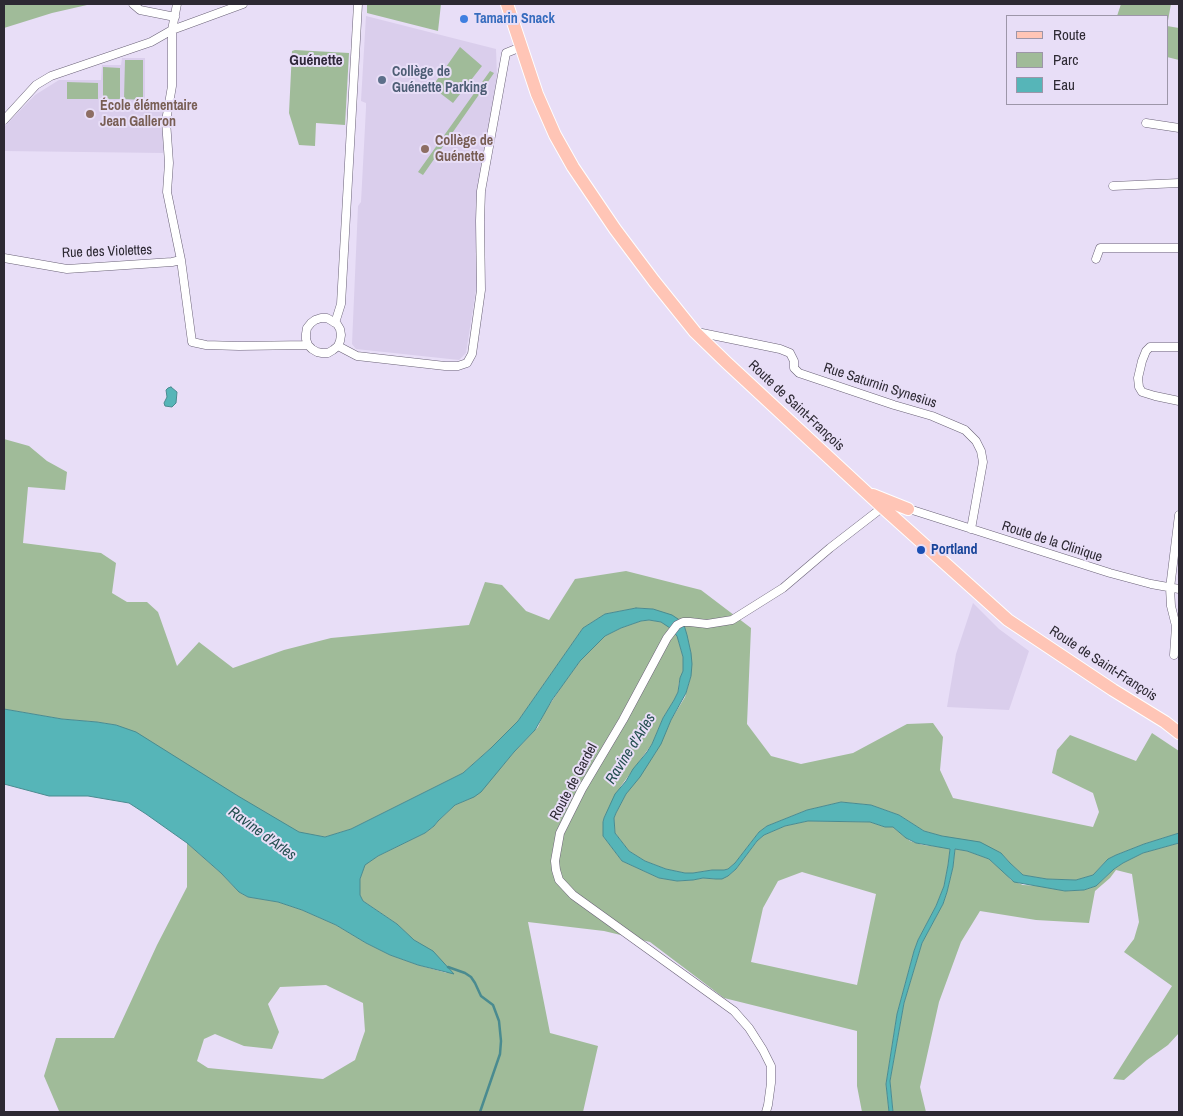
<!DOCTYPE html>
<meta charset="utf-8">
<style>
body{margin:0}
#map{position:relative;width:1183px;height:1116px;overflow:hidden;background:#e8def7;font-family:"Archivo Narrow",sans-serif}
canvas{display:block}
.frame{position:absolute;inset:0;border:5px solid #2d2933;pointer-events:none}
.legend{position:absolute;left:1006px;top:15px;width:162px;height:90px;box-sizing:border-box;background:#e8def7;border:1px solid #9d96a9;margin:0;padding:6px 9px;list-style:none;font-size:15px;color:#2d2933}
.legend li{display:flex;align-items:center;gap:10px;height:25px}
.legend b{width:25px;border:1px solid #9d96a9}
</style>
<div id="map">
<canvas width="1183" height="1116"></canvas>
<div class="frame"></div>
<ul class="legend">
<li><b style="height:6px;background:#ffc5b6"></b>Route</li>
<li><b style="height:14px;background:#a0bb99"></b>Parc</li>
<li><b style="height:14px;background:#56b5b8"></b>Eau</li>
</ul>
</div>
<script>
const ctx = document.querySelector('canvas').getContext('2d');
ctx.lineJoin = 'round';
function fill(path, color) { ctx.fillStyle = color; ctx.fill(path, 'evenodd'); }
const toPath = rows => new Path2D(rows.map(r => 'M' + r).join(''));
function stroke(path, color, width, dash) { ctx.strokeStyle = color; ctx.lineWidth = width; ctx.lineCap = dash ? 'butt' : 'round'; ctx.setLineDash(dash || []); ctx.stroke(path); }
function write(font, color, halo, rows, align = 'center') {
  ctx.font = font + ' "Archivo Narrow",sans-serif'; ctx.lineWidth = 4; ctx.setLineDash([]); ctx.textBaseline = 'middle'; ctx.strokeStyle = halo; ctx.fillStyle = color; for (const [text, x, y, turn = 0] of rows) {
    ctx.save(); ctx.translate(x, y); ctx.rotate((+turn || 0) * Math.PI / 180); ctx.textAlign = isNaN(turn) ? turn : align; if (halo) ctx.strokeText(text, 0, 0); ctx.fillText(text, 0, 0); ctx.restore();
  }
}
const built = toPath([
 [366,16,496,49,497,76,479,190,478,277,466,353,459,360,356,349,352,344,358,206,361,202,366,108,366,103,361,101],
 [122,58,145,58,145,102,165,102,163,153,4,151,4,127,35,95,59,80,101,80,102,65,121,65],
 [973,603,999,629,1029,651,1009,710,947,707,956,654]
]);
const green = toPath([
 [4,4,86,4,87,5,52,13,4,28],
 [367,4,441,4,438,31,367,13],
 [1121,4,1171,4,1167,26,1179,28,1179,60,1167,57,1167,16,1117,16],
 [460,47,482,66,453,103,432,87],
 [295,50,349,53,345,125,316,123,315,146,299,145,289,113,292,51],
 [125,60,143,60,143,100,124,99],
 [103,67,120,68,120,99,103,99],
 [490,71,494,73,423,175,418,172],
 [67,82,98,83,98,99,67,99],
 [4,439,29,446,47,461,67,472,65,490,28,487,23,543,101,553,116,563,112,593,127,602,147,602,158,612,177,666,199,642,233,668,284,650,331,638,469,625,485,582,502,585,526,611,549,620,575,579,626,571,701,590,751,628,747,724,771,756,801,764,853,753,907,724,933,723,943,737,940,770,953,798,1093,827,1099,812,1093,793,1052,773,1057,750,1070,735,1136,761,1152,733,1179,751,1179,833,1144,844,1116,855,1108,859,1093,875,1076,880,1047,879,1023,875,1010,863,1001,853,924,831,899,815,871,805,841,802,807,810,767,826,759,832,735,863,728,869,724,870,712,870,693,873,685,873,666,869,645,861,629,851,615,833,614,818,616,813,626,794,656,752,671,720,685,697,691,676,691,653,684,625,653,609,636,608,605,614,583,628,518,721,491,748,463,773,351,829,325,837,299,833,116,725,97,722,62,719,4,709],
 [649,620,661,622,667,625,677,636,683,657,683,671,679,682,678,692,674,700,663,718,652,744,621,786,604,818,603,822,603,836,622,861,659,878,677,881,693,880,703,878,716,879,728,876,736,869,757,841,764,835,785,826,808,821,870,822,885,827,893,827,910,841,916,843,923,845,950,848,948,865,944,886,936,906,918,940,914,951,897,1014,886,1084,889,1112,862,1112,857,1086,857,1031,724,998,650,942,604,931,528,922,550,1033,598,1046,583,1112,63,1112,59,1111,44,1076,56,1038,114,1038,157,945,187,887,187,843,221,873,239,892,248,897,278,902,302,910,336,925,366,943,390,955,418,965,447,973,420,944,411,938,397,924,363,901,360,895,360,879,365,864,378,856,425,833,434,826,438,821,455,805,469,799,496,773,514,752,538,727,544,713,562,686,580,661,593,647,605,636,621,628,641,621],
 [802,872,876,894,857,985,751,962,763,908,778,881],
 [326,985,363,1003,365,1031,355,1060,323,1079,208,1068,197,1061,204,1039,215,1034,244,1046,272,1049,279,1032,268,1004,280,987],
 [1179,843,1179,1033,1168,1045,1147,1060,1124,1080,1113,1079,1172,986,1124,952,1134,939,1139,922,1132,874,1116,870,1110,878,1095,891,1089,923,1036,920,980,911,961,942,939,1002,920,1087,926,1112,893,1112,890,1081,904,1003,922,943,943,904,947,892,953,867,955,849,967,851,989,859,1007,875,1011,880,1023,885,1041,886,1065,891,1084,890,1096,886,1114,869,1123,863,1143,853]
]);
const water = toPath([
 [171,387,177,392,176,403,172,407,165,406,164,403,167,397,166,390,168,388,171,387],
 [636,608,653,609,672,615,681,621,684,625,687,635,691,653,692,664,691,676,686,693,671,720,661,744,640,777,626,794,616,813,614,818,615,833,629,851,645,861,666,869,685,873,693,873,712,870,724,870,728,869,735,863,759,832,767,826,807,810,841,802,871,805,899,815,924,831,942,836,980,842,1001,853,1010,863,1023,875,1047,879,1076,880,1093,875,1108,859,1116,855,1144,844,1179,833,1179,843,1143,853,1123,863,1114,869,1096,886,1084,890,1065,891,1014,882,989,859,967,851,955,849,953,867,947,892,943,904,922,943,904,1003,890,1081,893,1112,889,1112,886,1084,897,1014,914,951,918,940,936,906,944,886,948,865,950,849,916,843,906,838,893,827,885,827,870,822,808,821,785,826,764,835,757,841,736,869,728,876,722,879,716,879,703,878,693,880,677,881,659,878,622,861,603,836,603,822,604,818,615,794,626,781,633,769,647,752,652,744,663,718,674,700,678,692,680,678,683,671,683,657,677,636,670,628,661,622,649,620,641,621,621,628,605,636,580,661,552,700,535,730,514,752,481,792,474,797,455,805,438,821,434,826,425,833,378,856,365,865,360,879,360,895,363,901,397,924,414,940,433,951,454,974,418,965,390,955,366,943,336,925,302,910,278,902,248,897,239,892,221,873,187,843,146,814,129,803,88,796,49,796,4,784,4,709,62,719,97,722,116,725,136,732,238,796,299,832,325,837,351,829,463,773,491,748,518,721,583,628,605,614,636,608]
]);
const stream = toPath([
 [448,967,465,973,471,977,475,983,481,996,493,1005,499,1021,501,1041,500,1054,480,1112]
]);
const minor = toPath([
 [133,4,140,10,175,17],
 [177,4,172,30,172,86,166,121,169,163,167,192,181,260,192,342,206,345,239,346,308,345,312,349,317,352,322,353,328,353,333,350,338,346,340,341,341,335,340,329,337,324,327,318,321,318,315,320,311,323,307,328,306,334,306,339,308,345],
 [4,120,36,85,51,76,151,42,172,30,243,4],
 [1146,123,1179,128],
 [1113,186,1179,183],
 [4,258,67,269,172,262,181,260],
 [1096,259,1100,248,1179,248],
 [335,323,341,304,358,4],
 [697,332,780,349,790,353,794,361,794,368,799,373,894,405,932,416,965,430,976,441,981,451,983,462,971,529],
 [338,346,357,356,445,366,458,366,467,363,472,354,481,290,480,221,481,191,506,53,521,47],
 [1179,347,1150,347,1146,351,1142,361,1138,378,1139,387,1142,392,1155,396,1179,401],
 [906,508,1110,573,1151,584,1179,589],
 [1174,655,1176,626,1171,606,1170,588,1179,515],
 [766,1112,768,1105,771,1083,771,1066,763,1050,749,1028,734,1011,573,895,559,880,556,870,555,861,560,833,582,789,623,720,667,638,677,625,683,622,690,622,707,624,732,620,783,588,830,548,883,507]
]);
const primary = toPath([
 [507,4,537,94,555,135,573,167,615,229,654,281,695,332,727,363,879,504,1008,620,1113,690,1165,722,1179,733],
 [873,495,908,509]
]);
const markers = [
 [464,19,5,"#3f7fe0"],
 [382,80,5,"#5c6f8a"],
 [90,114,5,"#8d6e63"],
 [425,149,5,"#8d6e63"],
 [921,550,5,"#1a4fb4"]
];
const shopNames = [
 ["Tamarin Snack",474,19]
];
const serviceNames = [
 ["Collège de",392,72],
 ["Guénette Parking",392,88]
];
const educationNames = [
 ["École élémentaire",100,106],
 ["Jean Galleron",100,122],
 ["Collège de",435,141],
 ["Guénette",435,157]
];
const streetNames = [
 ["Rue des Violettes",107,252,-2],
 ["Rue Saturnin Synesius",880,386,18],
 ["Route de Saint-François",796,406,43],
 ["Route de la Clinique",1052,542,18],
 ["Route de Saint-François",1103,664,33],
 ["Route de Gardel",574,782,-62]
];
const transitNames = [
 ["Portland",931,550]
];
const neighbourhoodNames = [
 ["Guénette",316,61]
];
const waterNames = [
 ["Ravine d'Arles",631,749,-58],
 ["Ravine d'Arles",262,834,36]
];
fill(built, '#daceec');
fill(green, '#a0bb99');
fill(water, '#56b5b8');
stroke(water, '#4a8b90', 1);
stroke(stream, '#4a8b90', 2.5);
stroke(minor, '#6a6277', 9);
stroke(primary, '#fff', 14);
stroke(minor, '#fff', 8);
stroke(primary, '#ffc5b6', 12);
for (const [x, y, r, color] of markers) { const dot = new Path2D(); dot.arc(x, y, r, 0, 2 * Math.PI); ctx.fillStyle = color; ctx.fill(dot); stroke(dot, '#e8def7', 2); }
write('bold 14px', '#366cbe', '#e8def7', shopNames, 'left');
write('bold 14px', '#4e5e75', '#e8def7', serviceNames, 'left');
write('bold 14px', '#785e54', '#e8def7', educationNames, 'left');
write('14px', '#2d2933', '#e8def7', streetNames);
write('bold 14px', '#164399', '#e8def7', transitNames, 'left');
write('bold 15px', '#2f273a', '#e8def7', neighbourhoodNames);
write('italic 15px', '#234e4f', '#e8def7', waterNames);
</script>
